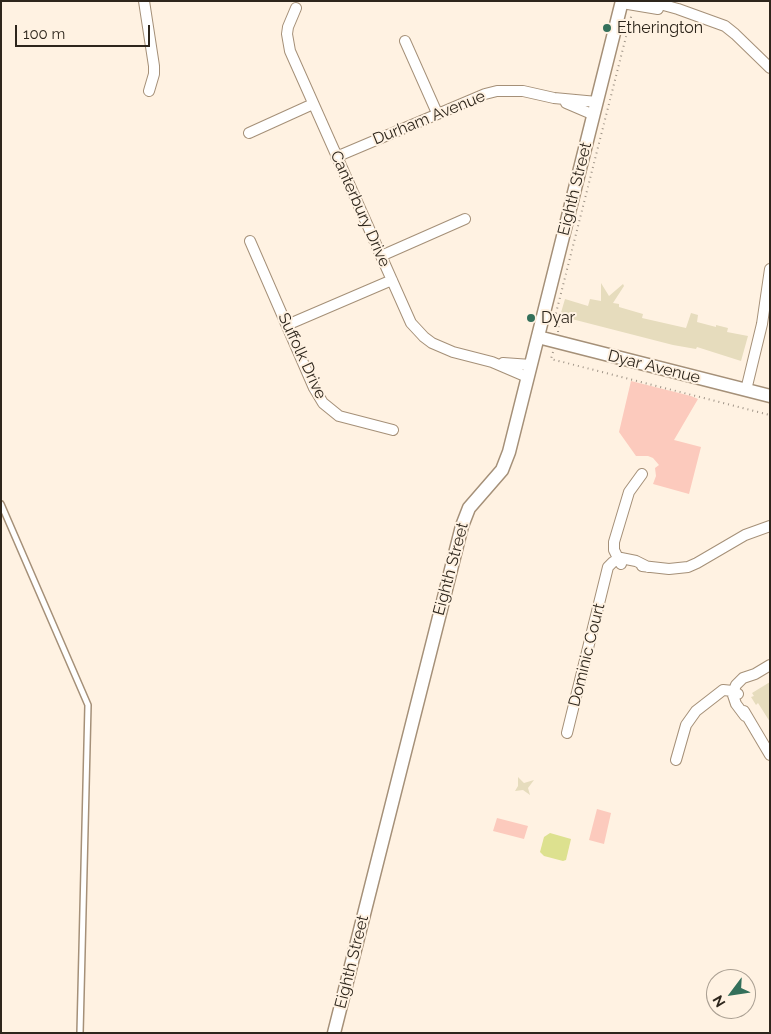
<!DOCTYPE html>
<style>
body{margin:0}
#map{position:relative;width:771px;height:1034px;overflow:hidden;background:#fff2e2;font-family:Raleway,sans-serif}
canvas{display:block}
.frame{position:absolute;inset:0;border:2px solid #2e261c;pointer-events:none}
.north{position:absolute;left:706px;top:969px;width:50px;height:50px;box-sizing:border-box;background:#fff2e2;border:1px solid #aba093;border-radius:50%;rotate:239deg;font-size:14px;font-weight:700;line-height:20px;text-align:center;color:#2e261c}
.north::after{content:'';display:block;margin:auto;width:18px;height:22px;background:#34705b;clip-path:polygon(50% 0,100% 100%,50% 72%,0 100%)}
.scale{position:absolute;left:15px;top:25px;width:135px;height:22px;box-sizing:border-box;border:2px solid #2e261c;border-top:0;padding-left:6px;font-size:15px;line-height:18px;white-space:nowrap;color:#2e261c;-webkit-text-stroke:4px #fff2e2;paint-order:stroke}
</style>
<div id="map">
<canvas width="771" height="1034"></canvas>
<div class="frame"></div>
<div class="north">N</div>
<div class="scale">100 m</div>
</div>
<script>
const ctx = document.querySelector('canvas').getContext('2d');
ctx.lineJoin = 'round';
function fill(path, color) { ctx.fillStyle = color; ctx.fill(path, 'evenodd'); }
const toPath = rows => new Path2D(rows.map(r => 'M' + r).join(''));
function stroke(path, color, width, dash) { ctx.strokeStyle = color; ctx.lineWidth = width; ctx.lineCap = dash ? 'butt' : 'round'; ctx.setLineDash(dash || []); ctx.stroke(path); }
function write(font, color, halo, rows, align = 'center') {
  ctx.font = font + ' Raleway,sans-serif'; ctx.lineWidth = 4; ctx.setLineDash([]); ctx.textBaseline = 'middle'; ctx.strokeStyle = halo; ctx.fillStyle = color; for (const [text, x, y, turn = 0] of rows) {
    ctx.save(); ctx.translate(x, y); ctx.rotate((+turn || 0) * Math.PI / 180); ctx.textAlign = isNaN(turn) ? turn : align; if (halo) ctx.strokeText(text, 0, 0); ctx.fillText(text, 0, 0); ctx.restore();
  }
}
const green = toPath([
 [631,381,691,396,698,399,674,440,701,447,689,494,653,484,656,476,655,468,659,465,653,458,648,456,636,456,619,432],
 [597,809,611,813,604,844,589,840],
 [497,818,528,826,524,839,493,831]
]);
const water = toPath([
 [550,833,571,839,566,860,563,861,544,856,540,852,544,837]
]);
const building = toPath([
 [601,283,609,296,623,284,624,286,613,303,619,304,619,307,643,314,642,318,686,328,691,313,698,315,697,322,716,327,716,325,728,328,727,332,748,336,741,361,697,347,696,349,673,345,560,316,565,299,588,306,590,299,601,301],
 [770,682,770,722,758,703,756,705,751,697,754,696,752,693],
 [518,777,524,783,534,780,528,788,530,795,523,790,515,791,518,786]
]);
const path = toPath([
 [558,332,559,323,555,317,632,13],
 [553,352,551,359,770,415]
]);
const service = toPath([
 [1,504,88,705,80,1033]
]);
const minor = toPath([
 [144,1,154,66,154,74,149,91],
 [649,1,678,9,725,26,735,34,770,68],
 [622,3,658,9],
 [296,8,288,27,287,34,290,51,411,323,424,337,432,343,453,352,492,362,527,377],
 [405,41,437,113],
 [566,103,594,115],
 [249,133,313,104],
 [336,157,485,94,497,91,523,91,554,98,597,102],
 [250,241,314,388,323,403,339,416,393,430],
 [381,256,465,219],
 [287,325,392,280],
 [503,363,531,365],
 [746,390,762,324,770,269],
 [621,564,614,550,614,542,629,492,642,474],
 [642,566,669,569,688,567,697,563,745,535,770,526],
 [744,711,770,755],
 [745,716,736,704,733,695,734,690,736,685,743,678,755,674,770,665],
 [567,733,608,567,613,562,621,558,636,561,648,567],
 [676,760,686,725,696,711,723,690,733,691,738,694]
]);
const tertiary = toPath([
 [538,337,770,396],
 [334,1033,462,526,469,508,502,470,509,452,622,1]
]);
const markers = [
 [607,28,5,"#34705b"],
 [531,318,5,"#34705b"]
];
const poiNames = [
 ["Etherington",617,28],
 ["Dyar",541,318]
];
const streetNames = [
 ["Durham Avenue",429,118,-22],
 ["Eighth Street",575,189,-76],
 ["Canterbury Drive",360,209,66],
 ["Suffolk Drive",302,356,65],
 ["Dyar Avenue",654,367,14],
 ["Eighth Street",451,569,-75],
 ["Dominic Court",587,655,-76],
 ["Eighth Street",352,962,-76]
];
fill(green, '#fccabd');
fill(water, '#dde18f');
fill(building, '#e6dcbd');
stroke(service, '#a59078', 8);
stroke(minor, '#a59078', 12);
stroke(tertiary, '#a59078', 15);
stroke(path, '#9f9487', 2, [1, 4]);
stroke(service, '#fff', 5);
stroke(minor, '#fff', 10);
stroke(tertiary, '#fff', 12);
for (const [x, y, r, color] of markers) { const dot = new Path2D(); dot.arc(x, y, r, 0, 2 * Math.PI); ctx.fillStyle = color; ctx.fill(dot); stroke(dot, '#fff2e2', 2); }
write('16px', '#2e261c', '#fff2e2', poiNames, 'left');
write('16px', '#2e261c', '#fff2e2', streetNames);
</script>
